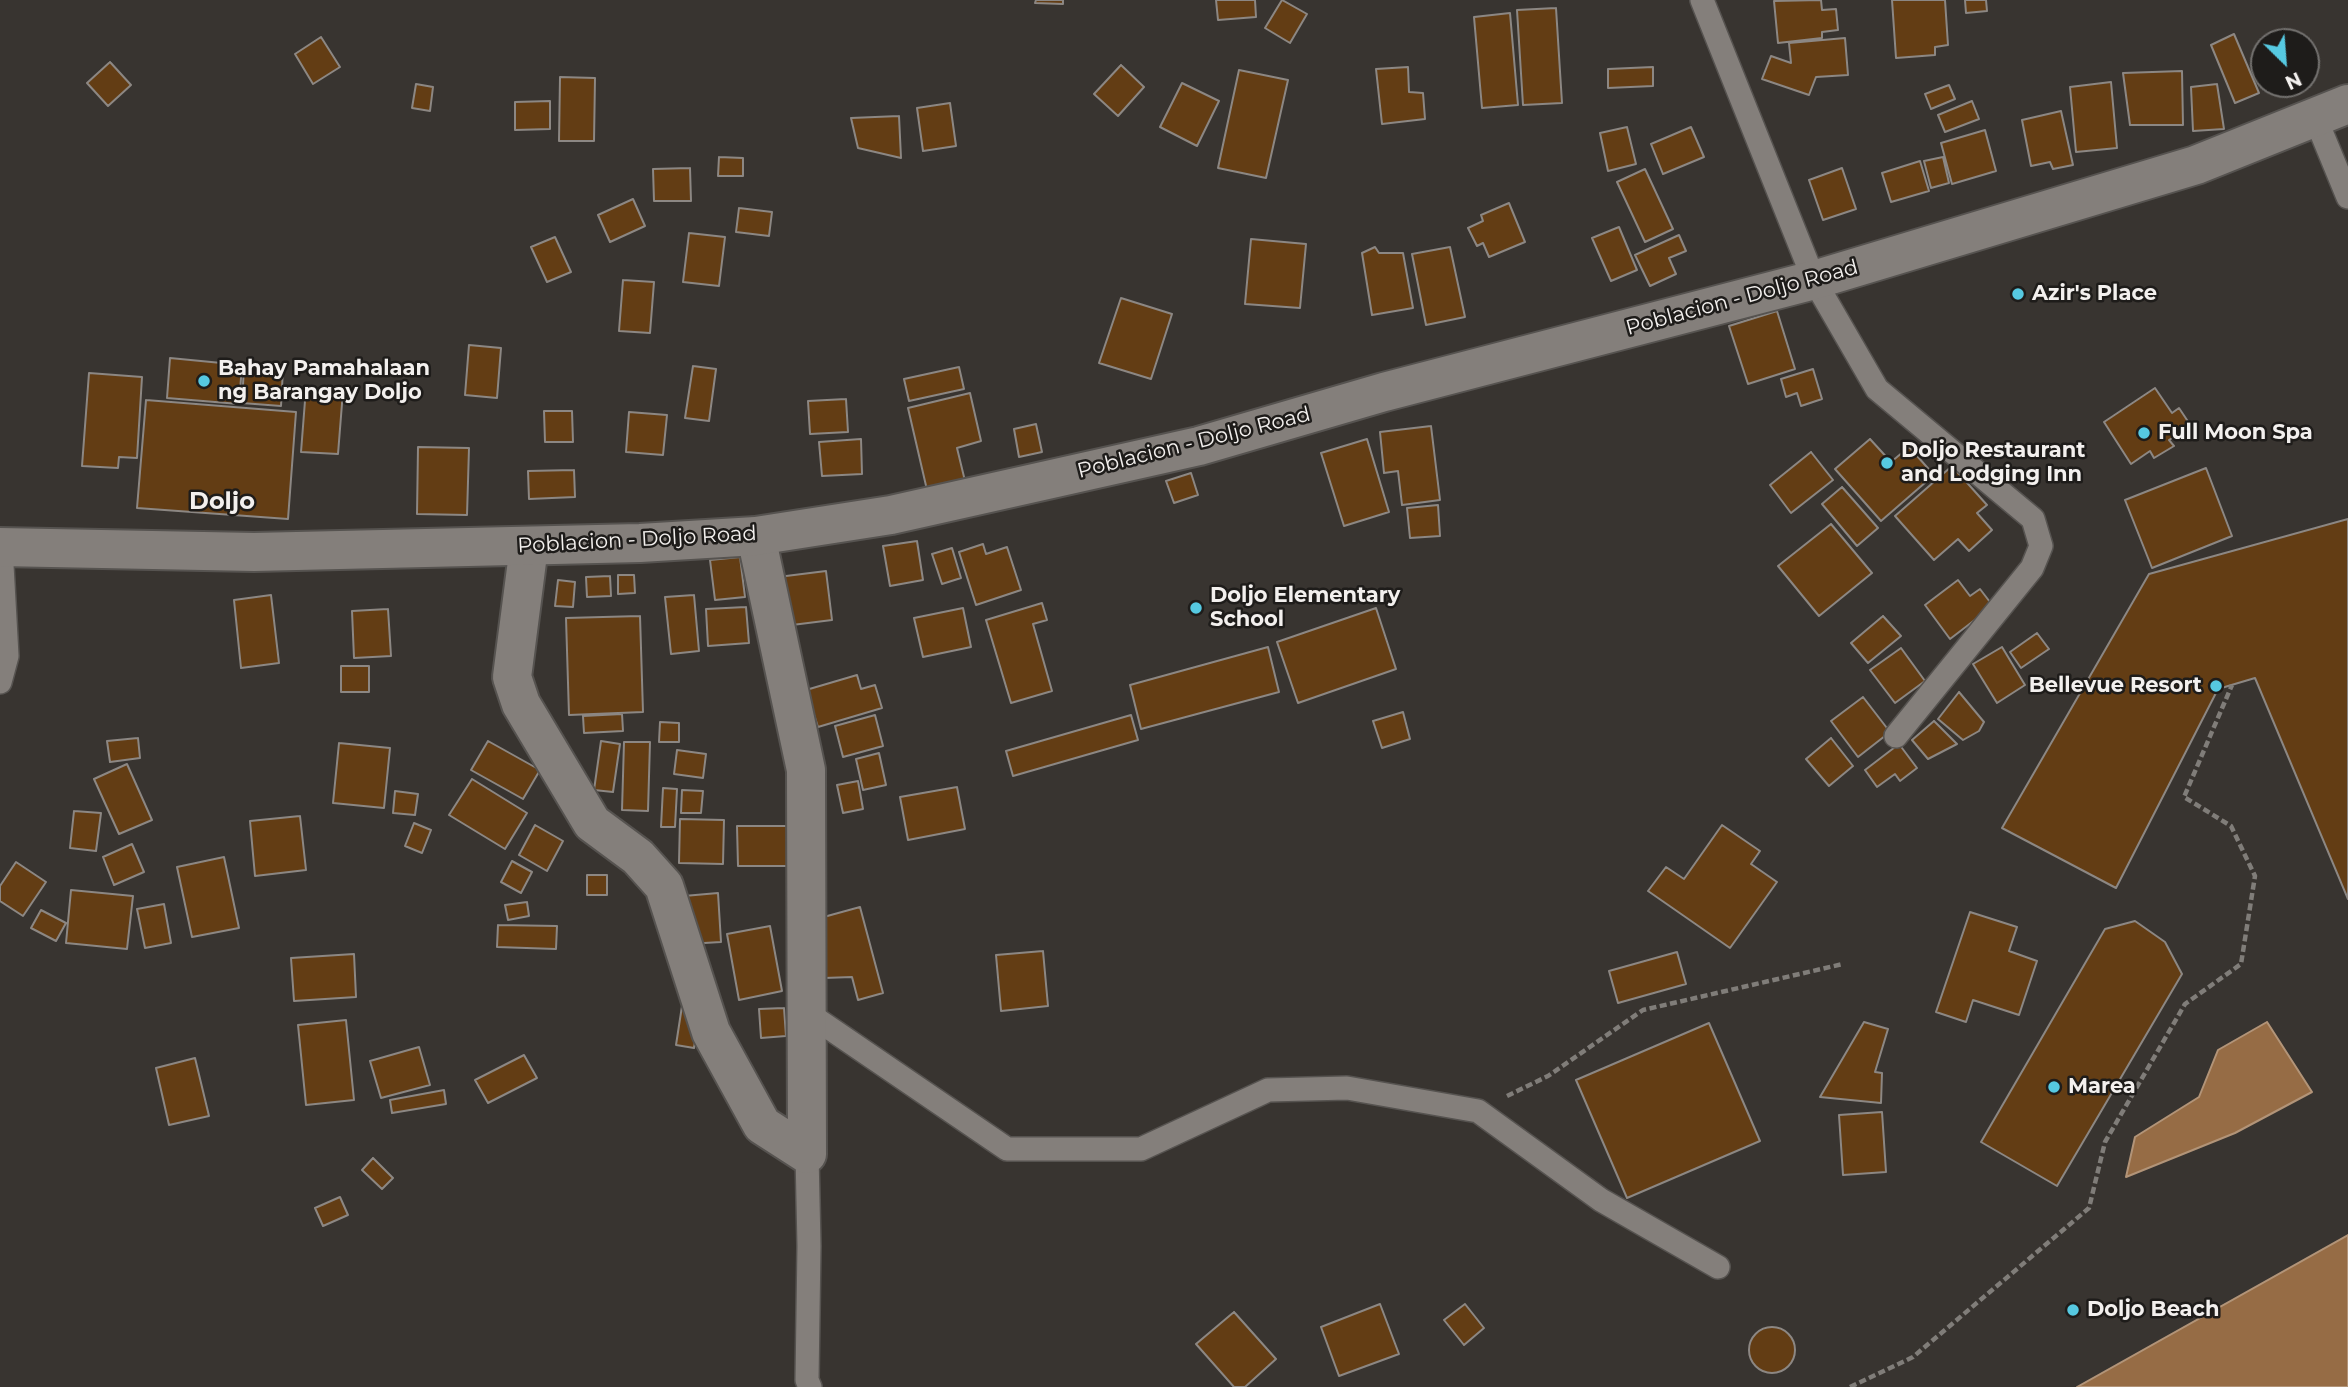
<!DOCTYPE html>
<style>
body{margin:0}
#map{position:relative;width:2348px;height:1387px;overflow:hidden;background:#383430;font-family:Montserrat,sans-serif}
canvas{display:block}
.north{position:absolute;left:2250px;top:28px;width:70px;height:70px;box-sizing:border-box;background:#1e1c1a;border:2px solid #73716f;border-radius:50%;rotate:155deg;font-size:19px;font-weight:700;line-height:28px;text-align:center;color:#f3f0ee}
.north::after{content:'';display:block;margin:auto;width:24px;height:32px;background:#56c9e1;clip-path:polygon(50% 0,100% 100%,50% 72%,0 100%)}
</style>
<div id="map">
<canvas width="2348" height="1387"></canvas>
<div class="north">N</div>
</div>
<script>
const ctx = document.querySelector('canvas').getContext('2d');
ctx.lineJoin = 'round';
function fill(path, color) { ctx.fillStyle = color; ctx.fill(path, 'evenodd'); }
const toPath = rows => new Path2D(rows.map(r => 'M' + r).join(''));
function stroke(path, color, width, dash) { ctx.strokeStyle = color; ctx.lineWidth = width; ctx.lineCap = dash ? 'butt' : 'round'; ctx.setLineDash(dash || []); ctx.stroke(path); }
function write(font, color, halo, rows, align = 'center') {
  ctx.font = font + ' Montserrat,sans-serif'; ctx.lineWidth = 5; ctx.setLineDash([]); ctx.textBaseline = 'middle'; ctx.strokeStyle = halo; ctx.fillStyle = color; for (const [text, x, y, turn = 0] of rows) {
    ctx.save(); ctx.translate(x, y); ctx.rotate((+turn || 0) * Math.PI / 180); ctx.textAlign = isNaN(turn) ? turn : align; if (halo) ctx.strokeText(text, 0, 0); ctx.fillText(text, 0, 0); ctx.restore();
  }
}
const water = toPath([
 [2267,1022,2312,1092,2235,1133,2126,1177,2135,1137,2199,1097,2218,1050,2267,1022],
 [2348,1235,2348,1387,2077,1387,2348,1235]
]);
const building = toPath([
 [1036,0,1063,0,1063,4,1035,3,1036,0],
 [1216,0,1255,0,1256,17,1218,20,1216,0],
 [1282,0,1307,14,1290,43,1265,28,1282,0],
 [1821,0,1822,10,1836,9,1838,30,1822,32,1822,38,1778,43,1774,1,1821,0],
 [1892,0,1945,0,1948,45,1935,47,1935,55,1896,58,1892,0],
 [1965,0,1986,0,1987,11,1966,13,1965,0],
 [1556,8,1562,103,1523,105,1517,10,1556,8],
 [1510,13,1518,105,1482,108,1474,17,1510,13],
 [2234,34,2259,93,2235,103,2211,45,2234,34],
 [321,37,340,67,313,84,295,54,321,37],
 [1845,38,1848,75,1816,77,1809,95,1762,79,1771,56,1791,63,1789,43,1845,38],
 [110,62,131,85,108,106,87,83,110,62],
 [1121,65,1144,87,1118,116,1094,94,1121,65],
 [1408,67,1409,92,1423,93,1425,119,1382,124,1376,69,1408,67],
 [1653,67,1653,86,1608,88,1608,69,1653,67],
 [1239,70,1288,80,1266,178,1218,168,1239,70],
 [2182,71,2183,125,2130,125,2123,73,2182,71],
 [560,77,595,78,594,141,559,141,560,77],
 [2111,82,2117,148,2076,152,2070,87,2111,82],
 [1182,83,1219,101,1197,146,1160,127,1182,83],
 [416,84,433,87,430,111,412,108,416,84],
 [2217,84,2224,129,2193,131,2191,87,2217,84],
 [1949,85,1955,99,1931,109,1925,94,1949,85],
 [550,101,550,129,515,130,515,102,550,101],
 [1972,101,1979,119,1945,132,1938,115,1972,101],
 [950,103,956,146,923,151,917,108,950,103],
 [2061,111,2073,165,2053,169,2050,162,2031,166,2022,120,2061,111],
 [899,116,901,158,858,148,851,118,899,116],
 [1627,127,1636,164,1608,171,1600,133,1627,127],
 [1691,127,1704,157,1663,174,1651,144,1691,127],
 [1985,130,1996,171,1952,184,1941,143,1985,130],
 [719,157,743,158,743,176,718,176,719,157],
 [1943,157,1949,183,1931,188,1924,161,1943,157],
 [1920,161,1929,191,1891,202,1882,173,1920,161],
 [690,168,691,201,654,201,653,169,690,168],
 [1842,168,1856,209,1823,220,1809,180,1842,168],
 [1645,169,1673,229,1645,242,1617,182,1645,169],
 [633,199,645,226,610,242,598,215,633,199],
 [1509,203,1525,242,1489,257,1483,243,1477,246,1468,228,1483,221,1481,215,1509,203],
 [739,208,772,212,769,236,736,232,739,208],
 [1619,227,1637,270,1611,281,1592,238,1619,227],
 [689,233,725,237,719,286,683,282,689,233],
 [1679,235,1686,251,1669,258,1676,274,1650,286,1635,255,1679,235],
 [555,237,571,272,547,282,531,247,555,237],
 [1251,239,1306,244,1300,308,1245,304,1251,239],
 [1375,247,1379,253,1403,253,1413,308,1372,315,1362,253,1375,247],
 [1450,247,1465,317,1426,325,1412,254,1450,247],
 [623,280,654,282,650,333,619,331,623,280],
 [1121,298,1172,314,1151,379,1099,363,1121,298],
 [1777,311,1795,369,1748,384,1729,326,1777,311],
 [469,345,501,348,497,398,465,395,469,345],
 [170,358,242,365,239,404,167,398,170,358],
 [693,366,716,369,709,421,685,418,693,366],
 [244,367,283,369,281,406,242,403,244,367],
 [959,367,964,389,909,401,904,379,959,367],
 [1813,369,1822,399,1801,406,1797,393,1786,397,1781,379,1813,369],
 [89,373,142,377,137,458,119,457,118,468,82,466,89,373],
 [306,388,343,391,338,454,301,452,306,388],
 [2155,388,2172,413,2179,408,2191,426,2169,440,2174,446,2154,458,2150,451,2131,464,2104,422,2155,388],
 [970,393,981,441,957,448,965,481,927,490,908,408,970,393],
 [846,399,848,432,810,434,808,401,846,399],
 [146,400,296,412,288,519,137,508,146,400],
 [544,411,572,411,573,442,545,442,544,411],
 [629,412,667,415,663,455,626,452,629,412],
 [1036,424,1042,452,1019,457,1014,429,1036,424],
 [1431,426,1440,500,1402,505,1398,471,1384,473,1380,432,1431,426],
 [861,439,862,474,822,476,819,442,861,439],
 [1367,439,1389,512,1344,526,1321,453,1367,439],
 [1870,439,1891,462,1909,447,1934,475,1881,521,1835,469,1870,439],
 [418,447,469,448,467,515,417,514,418,447],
 [1811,452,1833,480,1791,513,1770,485,1811,452],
 [1952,466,1987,505,1977,513,1992,530,1969,551,1958,539,1934,560,1895,516,1952,466],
 [2206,468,2232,536,2152,568,2125,500,2206,468],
 [574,470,575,497,529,499,528,471,574,470],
 [1191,473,1198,495,1174,503,1166,481,1191,473],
 [1842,487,1878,528,1857,546,1822,504,1842,487],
 [1438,505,1440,536,1410,538,1407,508,1438,505],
 [2348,519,2348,899,2255,678,2218,689,2116,888,2002,828,2149,574,2348,519],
 [1831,524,1872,573,1819,616,1778,566,1831,524],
 [917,541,923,580,890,586,883,546,917,541],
 [983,544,986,554,1007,547,1021,590,976,605,959,552,983,544],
 [952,548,961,578,942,584,932,554,952,548],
 [740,557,745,597,715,600,710,560,740,557],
 [826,571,832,620,784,626,778,577,826,571],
 [618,575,634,575,635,593,618,594,618,575],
 [610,576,611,596,587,597,586,577,610,576],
 [558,580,575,582,573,607,555,606,558,580],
 [1958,580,1970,596,1980,589,1993,606,1950,639,1925,605,1958,580],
 [271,595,279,663,241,668,234,600,271,595],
 [694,595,699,651,671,654,665,597,694,595],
 [1042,603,1047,620,1033,624,1052,691,1011,703,986,620,1042,603],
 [746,607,749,643,708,646,706,609,746,607],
 [963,608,971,647,923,657,914,618,963,608],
 [1376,608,1396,669,1298,703,1277,642,1376,608],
 [388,609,391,656,354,658,352,611,388,609],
 [640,616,643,712,569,715,566,618,640,616],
 [1883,616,1901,636,1868,663,1851,643,1883,616],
 [2037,633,2049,649,2021,668,2010,652,2037,633],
 [1268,647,1279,692,1141,729,1130,685,1268,647],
 [2002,647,2025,685,1997,703,1973,664,2002,647],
 [1901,648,1925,681,1895,703,1870,670,1901,648],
 [341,666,369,666,369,692,341,692,341,666],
 [857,675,861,689,875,685,882,708,818,727,806,690,857,675],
 [1959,692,1984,722,1979,731,1963,740,1938,719,1959,692],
 [1863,697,1890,732,1858,757,1831,721,1863,697],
 [1403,712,1410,739,1382,748,1373,721,1403,712],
 [622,714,623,731,584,733,583,716,622,714],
 [875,715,883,746,843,757,835,726,875,715],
 [1131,715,1138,740,1013,776,1006,751,1131,715],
 [1934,721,1957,744,1928,759,1912,740,1934,721],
 [660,722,679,723,679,742,659,742,660,722],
 [138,738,140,758,110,762,107,741,138,738],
 [1831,738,1853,766,1829,786,1806,759,1831,738],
 [488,741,540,770,523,799,471,770,488,741],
 [601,741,620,744,613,792,594,790,601,741],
 [624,742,650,742,648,811,622,810,624,742],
 [339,743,390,748,384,808,333,803,339,743],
 [1899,744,1917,768,1900,781,1895,774,1877,787,1865,770,1899,744],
 [677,750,706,754,703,778,674,774,677,750],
 [879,753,886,785,863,790,856,759,879,753],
 [127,764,152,820,119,834,94,779,127,764],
 [472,779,527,813,505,849,449,815,472,779],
 [858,781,863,809,843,813,837,785,858,781],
 [957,787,965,829,908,840,900,797,957,787],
 [663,788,677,789,675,827,661,827,663,788],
 [682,790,703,791,701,813,681,813,682,790],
 [395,791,418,794,415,815,393,813,395,791],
 [74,811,101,813,96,851,70,848,74,811],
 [300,816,306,870,255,876,250,821,300,816],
 [680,819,724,820,723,864,679,863,680,819],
 [414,823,431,830,422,853,405,846,414,823],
 [535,825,563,841,547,871,519,855,535,825],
 [1722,825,1760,851,1751,864,1777,882,1730,948,1648,891,1666,867,1684,879,1722,825],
 [737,826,787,826,788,866,738,866,737,826],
 [132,844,144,872,114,885,103,857,132,844],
 [224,857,239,928,192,937,177,867,224,857],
 [512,861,532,872,521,893,501,882,512,861],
 [16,862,46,882,23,916,0,901,0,886,16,862],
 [587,875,607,875,607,895,587,895,587,875],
 [71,890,133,896,127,949,66,943,71,890],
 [718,893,721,942,687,944,684,896,718,893],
 [527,902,529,916,508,920,505,905,527,902],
 [164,904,171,943,145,948,137,909,164,904],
 [860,907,883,993,858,1000,852,977,824,978,814,945,826,942,820,918,860,907],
 [41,910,66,923,56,941,31,928,41,910],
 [1970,912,2017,927,2009,951,2037,961,2019,1015,1973,1000,1966,1022,1936,1012,1970,912],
 [2135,921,2165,942,2182,974,2057,1186,1981,1142,2105,929,2135,921],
 [498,925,557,926,556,949,497,947,498,925],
 [770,926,782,991,739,1000,727,934,770,926],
 [1043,951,1048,1006,1001,1011,996,955,1043,951],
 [1677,952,1686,984,1618,1003,1609,971,1677,952],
 [354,954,356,997,294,1001,291,958,354,954],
 [682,1006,700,1009,694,1048,676,1045,682,1006],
 [784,1008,786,1036,761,1038,759,1009,784,1008],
 [346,1020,354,1100,306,1105,298,1025,346,1020],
 [1864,1022,1888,1029,1875,1072,1882,1073,1881,1103,1820,1097,1864,1022],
 [1709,1023,1760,1141,1627,1198,1576,1080,1709,1023],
 [419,1047,430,1085,381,1098,370,1061,419,1047],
 [524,1055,537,1078,488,1103,475,1080,524,1055],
 [195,1058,209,1116,169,1125,156,1068,195,1058],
 [444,1090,446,1104,392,1113,390,1100,444,1090],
 [1882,1112,1886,1172,1843,1175,1839,1115,1882,1112],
 [373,1158,393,1178,382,1189,362,1170,373,1158],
 [340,1197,348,1215,323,1226,315,1208,340,1197],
 [1380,1304,1399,1354,1339,1376,1321,1327,1380,1304],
 [1465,1304,1484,1328,1464,1345,1444,1320,1465,1304],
 [1234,1312,1276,1359,1245,1387,1234,1387,1196,1344,1234,1312],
 '1749 1350a23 23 0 1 1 46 0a23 23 0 1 1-46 0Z'
]);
const path = toPath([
 [1507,1096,1548,1076,1643,1010,1843,964],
 [1850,1387,1913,1357,2089,1208,2105,1142,2185,1004,2241,964,2255,876,2231,826,2184,797,2232,685]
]);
const lane = toPath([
 [1702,0,1814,280,1877,389,2033,519,2041,546,2032,568,1896,736],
 [2315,117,2348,197],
 [0,682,7,656,1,547],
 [806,1012,1007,1149,1141,1149,1268,1090,1347,1088,1478,1111,1601,1200,1718,1267],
 [807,1154,809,1246,807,1380,810,1387]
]);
const street = toPath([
 [756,536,806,770,807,1154],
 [529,546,512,677,521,704,592,823,638,857,664,886,711,1032,762,1125,807,1154]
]);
const secondary = toPath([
 [0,547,254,552,640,543,756,536,891,515,1199,446,1384,392,1814,280,2196,165,2348,104]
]);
const markers = [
 [2018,294,7,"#56c9e1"],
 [204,381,7,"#56c9e1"],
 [2144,433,7,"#56c9e1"],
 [1887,463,7,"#56c9e1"],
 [1196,608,7,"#56c9e1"],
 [2216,686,7,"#56c9e1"],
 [2054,1087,7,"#56c9e1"],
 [2073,1310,7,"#56c9e1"]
];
const poiNames = [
 ["Azir's Place",2032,294],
 ["Bahay Pamahalaan",218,369],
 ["ng Barangay Doljo",218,393],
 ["Full Moon Spa",2158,433],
 ["Doljo Restaurant",1901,451],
 ["and Lodging Inn",1901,475],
 ["Doljo Elementary",1210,596],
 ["School",1210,620],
 ["Bellevue Resort",2202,686,"right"],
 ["Marea",2068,1087],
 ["Doljo Beach",2087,1310]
];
const streetNames = [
 ["Poblacion - Doljo Road",1742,298,-15],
 ["Poblacion - Doljo Road",1194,443,-14],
 ["Poblacion - Doljo Road",637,540,-3]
];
const quarterNames = [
 ["Doljo",222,502]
];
fill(water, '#966c45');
stroke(water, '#b29478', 2);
fill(building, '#633d14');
stroke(building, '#8c8783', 2);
stroke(lane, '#565350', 26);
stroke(street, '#565350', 42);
stroke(secondary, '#565350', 42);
stroke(path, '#807d79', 4.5, [7, 3.5]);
stroke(lane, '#847f7b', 23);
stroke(street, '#847f7b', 38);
stroke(secondary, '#847f7b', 38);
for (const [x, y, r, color] of markers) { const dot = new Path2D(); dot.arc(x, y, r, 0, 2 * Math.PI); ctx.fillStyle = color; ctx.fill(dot); stroke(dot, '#1e1c1a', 2.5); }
write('bold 21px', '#f3f0ee', '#1e1c1a', poiNames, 'left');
write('21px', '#f3f0ee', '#1e1c1a', streetNames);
write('bold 24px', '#f3f0ee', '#1e1c1a', quarterNames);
</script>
